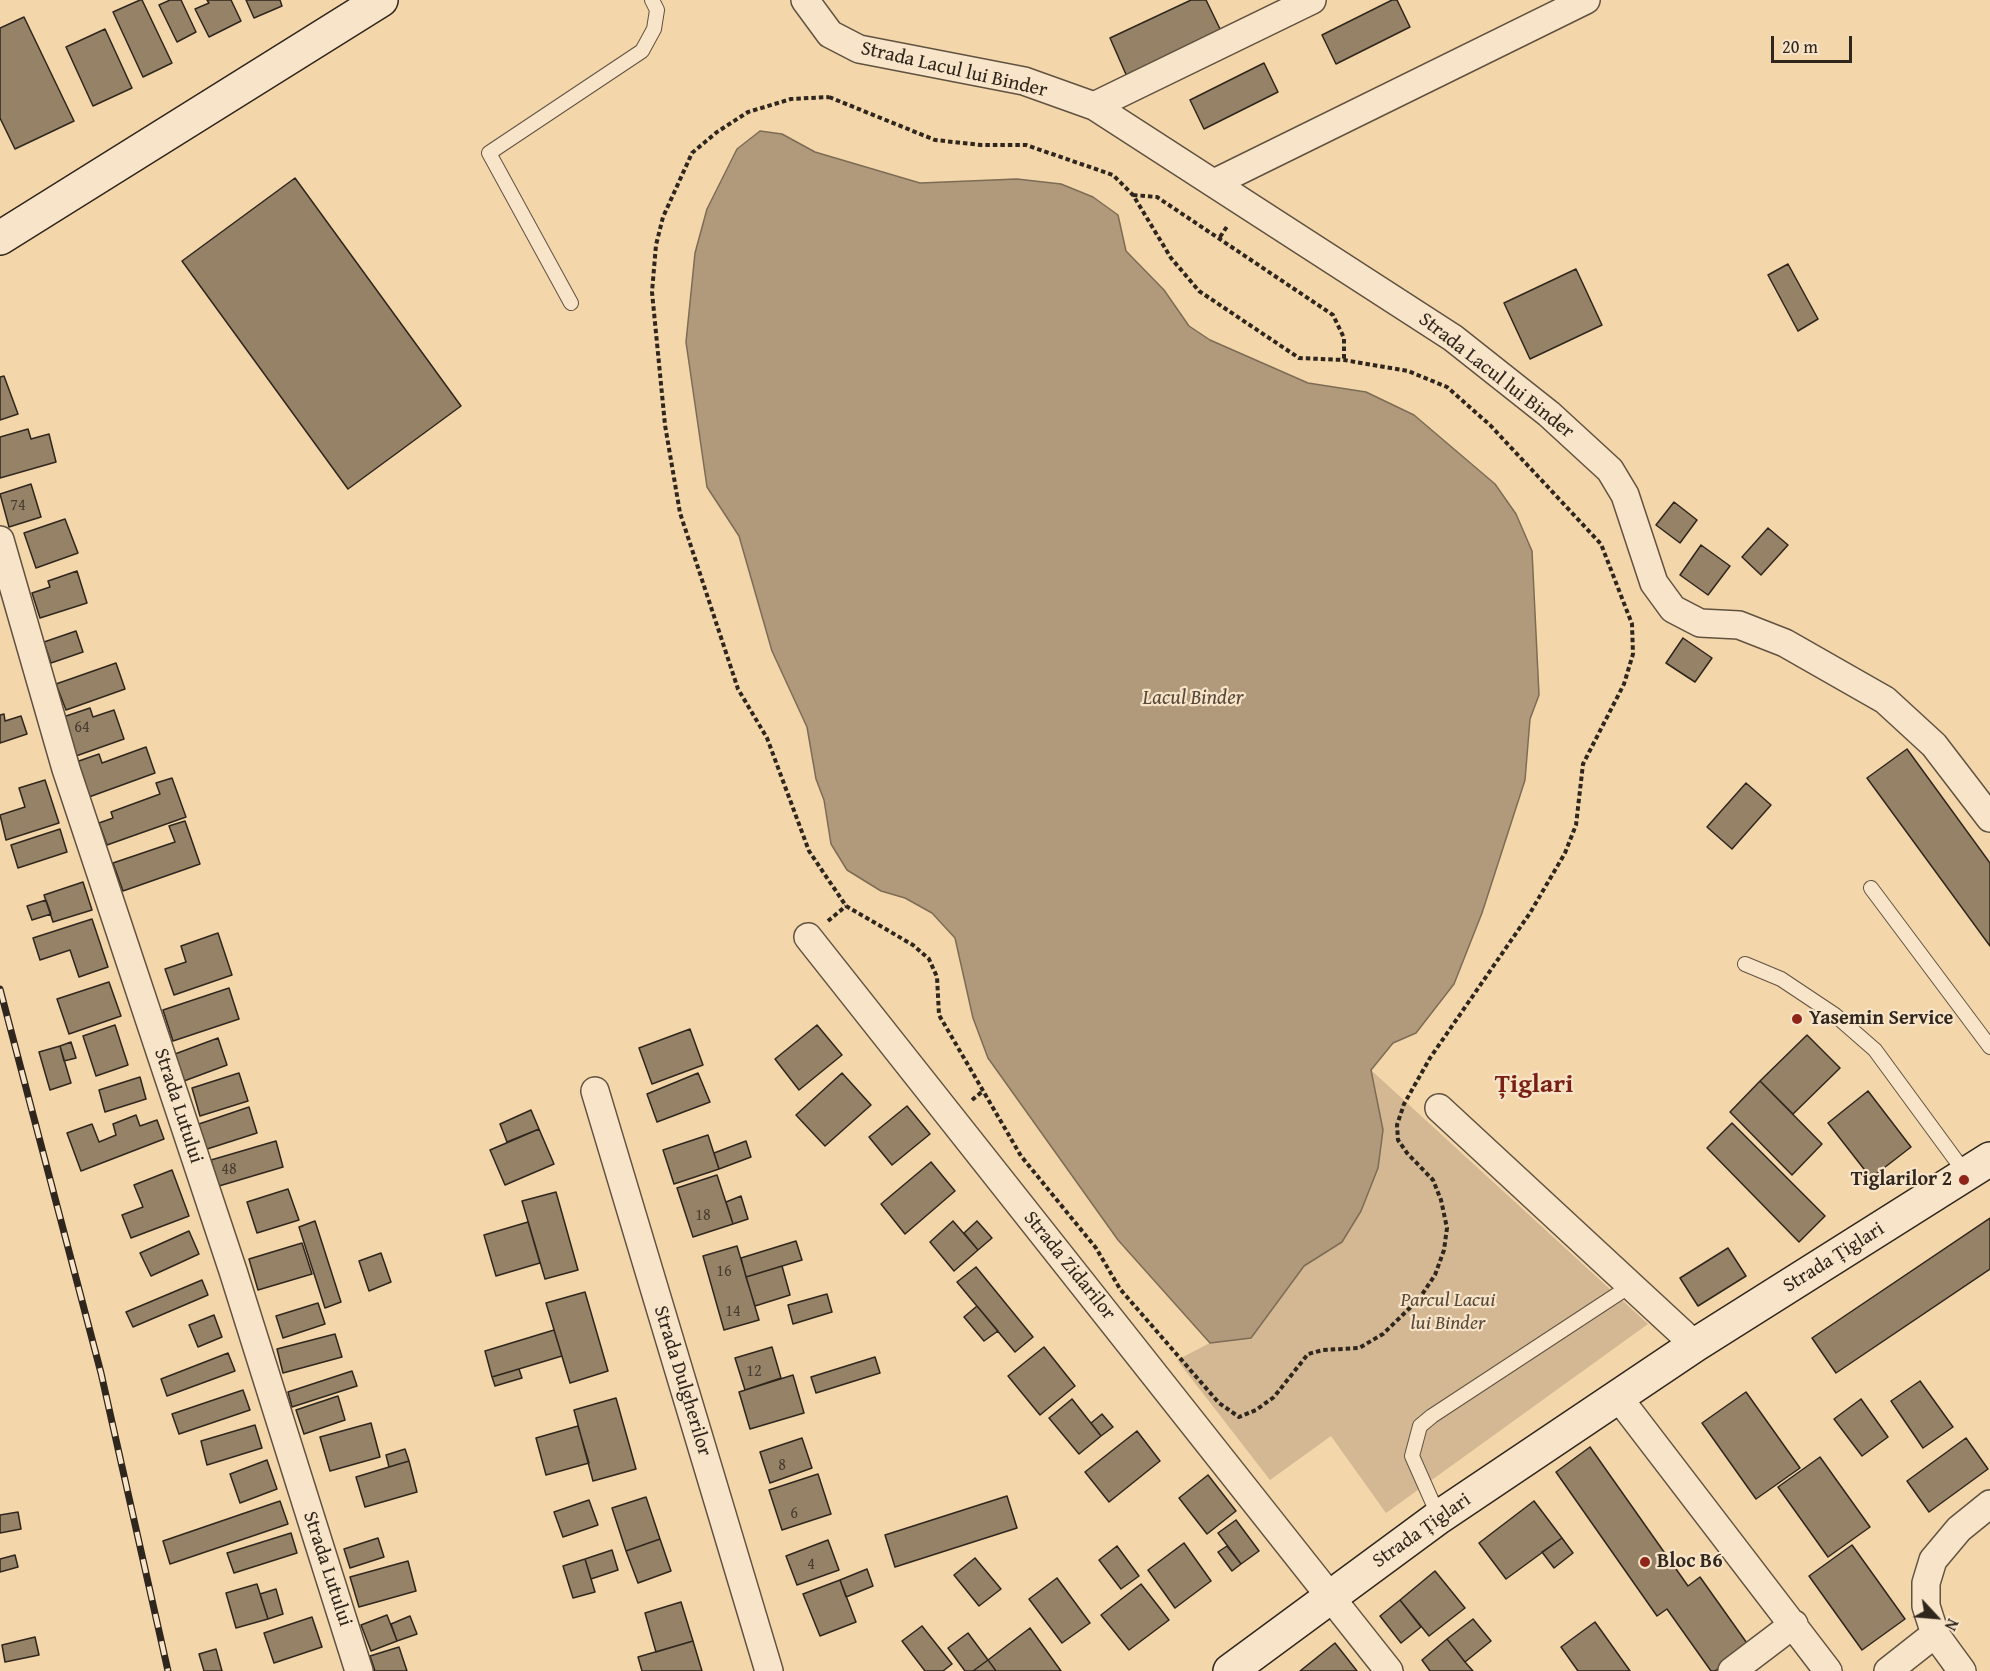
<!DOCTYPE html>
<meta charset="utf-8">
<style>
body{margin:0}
#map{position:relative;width:1990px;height:1671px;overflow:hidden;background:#f4d6ab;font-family:"Gentium Book Plus",serif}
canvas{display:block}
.north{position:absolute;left:1906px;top:1587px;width:60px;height:60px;-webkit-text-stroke:4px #f8e4c8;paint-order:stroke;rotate:116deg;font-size:16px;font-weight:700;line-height:24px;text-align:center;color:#2f261d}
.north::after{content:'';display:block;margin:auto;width:21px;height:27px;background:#2f261d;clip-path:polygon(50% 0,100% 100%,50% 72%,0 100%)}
.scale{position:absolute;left:1771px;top:36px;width:81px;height:27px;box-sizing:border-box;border:3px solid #2f261d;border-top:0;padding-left:8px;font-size:18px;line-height:21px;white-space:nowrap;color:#2f261d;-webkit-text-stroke:4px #f8e4c8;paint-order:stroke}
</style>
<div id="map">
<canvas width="1990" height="1671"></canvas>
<div class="north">N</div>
<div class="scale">20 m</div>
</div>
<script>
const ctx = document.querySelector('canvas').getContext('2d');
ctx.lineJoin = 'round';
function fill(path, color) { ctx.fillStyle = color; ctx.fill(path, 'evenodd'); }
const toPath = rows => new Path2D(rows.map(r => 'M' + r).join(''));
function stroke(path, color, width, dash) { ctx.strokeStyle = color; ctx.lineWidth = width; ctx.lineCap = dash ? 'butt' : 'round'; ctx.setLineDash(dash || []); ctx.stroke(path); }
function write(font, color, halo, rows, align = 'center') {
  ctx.font = font + ' "Gentium Book Plus",serif'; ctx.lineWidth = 4.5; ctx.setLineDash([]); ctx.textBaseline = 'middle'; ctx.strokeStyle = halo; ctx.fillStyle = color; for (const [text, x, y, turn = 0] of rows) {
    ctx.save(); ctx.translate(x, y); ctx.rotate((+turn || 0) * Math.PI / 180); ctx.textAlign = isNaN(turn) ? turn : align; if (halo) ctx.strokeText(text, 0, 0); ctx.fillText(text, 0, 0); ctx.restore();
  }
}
const green = toPath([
 [1371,1070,1648,1324,1386,1513,1331,1436,1270,1480,1177,1360,1210,1343,1251,1338,1304,1266,1342,1242,1377,1096]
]);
const water = toPath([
 [760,131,782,134,815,152,920,183,1017,179,1061,184,1093,197,1118,215,1126,251,1164,290,1189,326,1210,340,1308,383,1366,392,1414,415,1495,484,1516,514,1532,551,1539,695,1530,719,1525,780,1482,913,1454,984,1416,1033,1393,1043,1371,1070,1383,1130,1378,1168,1361,1211,1342,1242,1304,1266,1251,1338,1210,1343,1118,1240,988,1058,973,1018,955,938,932,913,905,898,881,891,847,870,831,844,824,800,816,779,807,727,772,651,739,536,707,487,686,342,695,253,707,209,737,149,760,131]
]);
const building = toPath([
 [140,0,142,0,172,63,143,77,113,12,140,0],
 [170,0,181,0,196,32,177,42,159,5,170,0],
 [207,0,231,0,241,21,209,37,195,9,209,3,207,0],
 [246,0,280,0,282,6,254,18,246,0],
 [1191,0,1206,0,1223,35,1128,79,1110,38,1191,0],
 [1392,0,1397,0,1410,27,1336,64,1322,35,1392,0],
 [24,17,74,121,15,149,0,118,0,28,24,17],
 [105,29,132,88,93,106,66,47,105,29],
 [1264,63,1278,92,1204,129,1190,100,1264,63],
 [295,178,461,406,348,489,182,261,295,178],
 [1788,264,1818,319,1798,331,1768,275,1788,264],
 [1576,269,1602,325,1530,359,1504,303,1576,269],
 [4,376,18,414,0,420,0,377,4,376],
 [28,429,31,439,49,434,56,462,0,478,0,437,28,429],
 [31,484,41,517,9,527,0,494,31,484],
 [1674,502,1697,520,1680,543,1656,525,1674,502],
 [65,519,78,553,36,568,24,533,65,519],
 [1768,528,1788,545,1761,575,1742,557,1768,528],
 [1701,545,1730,566,1708,595,1680,575,1701,545],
 [77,571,87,603,40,618,32,593,50,587,48,581,77,571],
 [76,631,83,652,51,663,44,642,76,631],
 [1683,638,1712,658,1695,682,1666,663,1683,638],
 [116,663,125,689,66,710,56,684,116,663],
 [90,708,93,717,114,710,124,739,76,756,63,717,90,708],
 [4,714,5,721,21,716,27,734,0,743,0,715,4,714],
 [146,747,155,773,89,797,76,762,99,754,102,763,146,747],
 [1907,749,1990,863,1990,946,1867,778,1907,749],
 [172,778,186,817,107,845,99,823,113,818,111,812,160,794,156,783,172,778],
 [45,780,59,823,6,840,0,815,25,807,19,788,45,780],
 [1746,783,1771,805,1732,849,1707,827,1746,783],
 [185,821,200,864,123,891,113,863,175,842,169,826,185,821],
 [60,829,67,852,18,868,11,845,60,829],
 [83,882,92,910,53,922,44,895,83,882],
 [46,900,51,914,32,920,27,906,46,900],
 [92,919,108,967,79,977,70,950,40,960,33,938,92,919],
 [218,933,232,975,174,995,165,969,186,962,181,946,218,933],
 [109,982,121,1016,69,1034,57,999,109,982],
 [229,988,239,1019,173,1041,163,1010,229,988],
 [115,1025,128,1065,96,1076,83,1036,115,1025],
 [817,1025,842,1055,799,1090,775,1059,817,1025],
 [690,1029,703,1065,652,1084,639,1048,690,1029],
 [1807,1035,1840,1068,1793,1114,1760,1081,1807,1035],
 [218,1038,227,1065,184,1081,175,1054,218,1038],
 [71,1042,76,1058,64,1061,60,1046,71,1042],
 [60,1046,71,1083,50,1090,39,1052,60,1046],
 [239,1073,248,1101,200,1116,192,1088,239,1073],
 [698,1073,710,1102,657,1122,647,1094,698,1073],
 [842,1073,871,1105,825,1146,796,1115,842,1073],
 [140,1077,146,1099,105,1112,99,1090,140,1077],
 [1760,1081,1822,1144,1792,1175,1730,1112,1760,1081],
 [1868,1091,1911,1147,1871,1178,1828,1123,1868,1091],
 [907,1106,930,1134,892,1165,869,1137,907,1106],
 [249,1107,257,1133,204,1150,196,1125,249,1107],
 [531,1110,539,1129,507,1142,500,1124,531,1110],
 [136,1115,140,1126,157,1120,164,1139,81,1171,67,1133,92,1124,99,1142,116,1135,113,1124,136,1115],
 [1732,1123,1825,1216,1799,1242,1707,1148,1732,1123],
 [539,1129,554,1164,505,1185,490,1150,539,1129],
 [708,1135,719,1169,674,1184,663,1150,708,1135],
 [276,1141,283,1167,219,1186,211,1160,276,1141],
 [746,1141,751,1157,719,1169,714,1153,746,1141],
 [931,1162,955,1191,905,1234,881,1204,931,1162],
 [172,1170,189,1216,131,1238,122,1215,143,1207,134,1185,172,1170],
 [717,1175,733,1224,693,1237,677,1188,717,1175],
 [288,1189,299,1220,257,1233,247,1202,288,1189],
 [556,1192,578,1270,545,1279,522,1201,556,1192],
 [741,1196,748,1219,733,1224,726,1202,741,1196],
 [1990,1218,1990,1269,1836,1373,1812,1338,1990,1218],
 [315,1221,341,1302,325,1308,299,1227,315,1221],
 [953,1221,978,1250,954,1271,930,1242,953,1221],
 [977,1221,992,1238,978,1250,964,1233,977,1221],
 [528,1222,540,1263,496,1276,484,1235,528,1222],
 [189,1231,199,1254,151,1276,140,1253,189,1231],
 [796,1241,802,1260,746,1277,741,1258,796,1241],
 [302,1243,312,1274,258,1290,249,1259,302,1243],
 [737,1246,759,1320,724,1330,703,1256,737,1246],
 [1728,1248,1746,1276,1698,1306,1680,1278,1728,1248],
 [381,1253,391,1282,369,1291,359,1261,381,1253],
 [782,1266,790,1295,755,1306,746,1277,782,1266],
 [976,1267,1033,1337,1015,1352,957,1282,976,1267],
 [202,1280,208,1295,133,1327,126,1312,202,1280],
 [585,1292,608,1371,570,1383,546,1303,585,1292],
 [827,1294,832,1312,793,1324,788,1305,827,1294],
 [318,1303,325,1324,283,1338,276,1316,318,1303],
 [977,1306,998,1331,984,1341,964,1317,977,1306],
 [214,1315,222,1337,198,1347,189,1325,214,1315],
 [554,1330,562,1356,492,1377,485,1351,554,1330],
 [335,1334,342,1357,283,1373,277,1349,335,1334],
 [772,1347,781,1378,745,1390,735,1358,772,1347],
 [1044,1347,1075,1386,1040,1415,1008,1376,1044,1347],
 [228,1353,235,1371,167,1396,161,1379,228,1353],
 [875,1357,880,1373,816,1393,811,1377,875,1357],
 [519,1369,522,1378,495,1386,492,1377,519,1369],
 [352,1371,357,1386,292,1407,288,1392,352,1371],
 [793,1375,804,1413,750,1429,739,1392,793,1375],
 [1920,1381,1953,1427,1923,1448,1891,1401,1920,1381],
 [243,1390,250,1410,179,1434,172,1414,243,1390],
 [1746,1392,1800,1468,1756,1499,1702,1423,1746,1392],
 [338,1396,345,1420,304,1434,296,1410,338,1396],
 [616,1398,636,1469,593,1481,574,1410,616,1398],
 [1072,1399,1101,1436,1079,1454,1049,1418,1072,1399],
 [1861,1399,1888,1437,1862,1456,1834,1419,1861,1399],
 [1102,1414,1113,1427,1101,1436,1091,1423,1102,1414],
 [371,1423,380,1457,330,1471,320,1437,371,1423],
 [255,1425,262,1448,207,1465,201,1441,255,1425],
 [578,1426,589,1463,546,1475,536,1438,578,1426],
 [1137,1431,1160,1461,1109,1502,1085,1472,1137,1431],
 [802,1438,812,1468,770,1483,760,1452,802,1438],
 [1966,1438,1988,1469,1929,1512,1907,1481,1966,1438],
 [1590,1447,1688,1586,1700,1577,1749,1646,1715,1671,1711,1671,1667,1609,1657,1616,1556,1472,1590,1447],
 [405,1449,409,1461,389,1467,386,1455,405,1449],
 [1820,1457,1870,1527,1828,1557,1778,1487,1820,1457],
 [267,1460,277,1489,240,1503,230,1474,267,1460],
 [409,1461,417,1492,365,1507,356,1477,409,1461],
 [818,1474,831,1514,782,1530,769,1490,818,1474],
 [1208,1475,1236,1511,1207,1534,1179,1498,1208,1475],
 [1007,1496,1017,1528,895,1567,885,1535,1007,1496],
 [646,1497,660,1539,626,1551,612,1508,646,1497],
 [589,1500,598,1525,563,1537,554,1512,589,1500],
 [280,1501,288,1524,170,1564,163,1541,280,1501],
 [1534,1501,1562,1538,1506,1579,1479,1543,1534,1501],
 [18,1512,21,1529,0,1533,0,1515,18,1512],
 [1236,1520,1259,1551,1241,1564,1218,1533,1236,1520],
 [291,1533,297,1553,234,1573,227,1553,291,1533],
 [378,1538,384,1557,350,1568,344,1549,378,1538],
 [1562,1538,1573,1553,1554,1568,1542,1552,1562,1538],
 [660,1539,671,1571,638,1583,626,1551,660,1539],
 [828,1540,839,1570,797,1585,786,1556,828,1540],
 [1184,1543,1211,1581,1175,1608,1148,1570,1184,1543],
 [1852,1545,1905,1619,1862,1650,1809,1576,1852,1545],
 [1117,1546,1139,1576,1121,1589,1099,1560,1117,1546],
 [1227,1546,1241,1564,1232,1571,1218,1552,1227,1546],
 [612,1550,618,1570,591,1579,585,1559,612,1550],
 [15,1555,18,1567,0,1572,0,1559,15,1555],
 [975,1558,1001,1589,979,1606,954,1575,975,1558],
 [585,1559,595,1592,573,1598,563,1566,585,1559],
 [408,1561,416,1591,359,1607,350,1577,408,1561],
 [867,1569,873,1586,846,1597,840,1580,867,1569],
 [1435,1571,1465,1608,1429,1636,1400,1600,1435,1571],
 [1057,1578,1090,1623,1062,1643,1029,1599,1057,1578],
 [840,1580,856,1622,820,1636,803,1594,840,1580],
 [257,1584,268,1619,236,1628,226,1593,257,1584],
 [1141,1584,1169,1620,1129,1650,1101,1615,1141,1584],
 [276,1589,283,1614,268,1619,260,1594,276,1589],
 [1400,1600,1421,1627,1401,1643,1380,1616,1400,1600],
 [681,1602,693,1641,656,1652,645,1613,681,1602],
 [387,1615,397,1641,371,1651,361,1625,387,1615],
 [410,1616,417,1634,397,1641,391,1624,410,1616],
 [312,1617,322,1647,274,1663,264,1633,312,1617],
 [1473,1619,1491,1641,1465,1662,1447,1639,1473,1619],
 [1595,1622,1630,1671,1578,1671,1561,1647,1595,1622],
 [922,1626,952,1664,943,1671,925,1671,902,1641,922,1626],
 [1030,1628,1061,1671,996,1671,988,1660,1030,1628],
 [968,1633,988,1660,973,1671,965,1671,948,1648,968,1633],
 [35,1637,39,1655,5,1662,2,1645,35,1637],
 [1447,1639,1465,1662,1473,1671,1430,1671,1422,1660,1447,1639],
 [693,1641,702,1671,642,1671,638,1657,693,1641],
 [1335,1643,1357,1671,1300,1671,1335,1643],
 [399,1647,407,1671,375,1671,370,1656,399,1647],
 [216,1649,222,1671,204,1671,199,1654,216,1649],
 [988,1660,996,1671,973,1671,988,1660]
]);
const path = toPath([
 [829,97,935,140,981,145,1026,145,1113,175,1133,195,1171,258,1199,291,1299,358,1344,360,1408,371,1447,387,1490,425,1601,544,1632,624,1633,654,1624,684,1583,764,1576,825,1565,853,1530,913,1430,1058,1404,1104,1397,1125,1398,1140,1407,1153,1433,1180,1441,1200,1447,1228,1444,1250,1435,1275,1419,1299,1383,1334,1359,1348,1323,1350,1308,1354,1274,1397,1256,1410,1239,1417,1219,1403,1120,1289,1096,1248,1021,1156,939,1015,937,977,929,959,913,945,846,906,809,851,767,738,738,689,680,513,665,425,652,292,656,245,663,217,692,153,717,132,748,112,791,99,829,97],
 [1133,195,1157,197,1333,315,1344,338,1344,360],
 [1220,237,1228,225],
 [828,921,846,906],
 [972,1100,983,1091]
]);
const lane = toPath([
 [571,303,489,153,642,51,654,29,657,10,652,0],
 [1871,888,1990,1047],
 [1745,964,1781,979,1835,1015,1875,1050,1966,1174],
 [1439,1517,1412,1456,1420,1426,1432,1416,1630,1286]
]);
const street = toPath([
 [805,0,830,34,859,49,1024,81,1094,106,1453,338,1549,414,1610,470,1625,495,1654,583,1673,609,1700,623,1739,625,1785,643,1885,700,1934,745,1990,818],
 [1094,106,1312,0],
 [1214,183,1586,0],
 [0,540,66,769,233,1271,359,1671],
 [808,937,1389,1671],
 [595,1091,769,1671],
 [1439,1108,1695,1345],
 [1618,1397,1828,1671],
 [1935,1634,1962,1671],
 [1732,1671,1794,1624],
 [1888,1671,1935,1634,1926,1606,1926,1583,1933,1560,1959,1529,1990,1504]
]);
const secondary = toPath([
 [0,238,381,0],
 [1230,1671,1439,1517,1695,1345,1990,1159]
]);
const rail = toPath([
 [0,989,101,1373,168,1671]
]);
const markers = [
 [1797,1019,6,"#8f2418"],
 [1964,1180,6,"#8f2418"],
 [1645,1562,6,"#8f2418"]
];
const numberNames = [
 ["74",18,506],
 ["64",82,728],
 ["48",229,1170],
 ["18",703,1216],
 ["16",724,1272],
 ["14",733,1312],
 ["12",754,1372],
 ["8",782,1466],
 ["6",794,1514],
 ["4",811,1565]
];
const streetNames = [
 ["Strada Lacul lui Binder",954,70,13],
 ["Strada Lacul lui Binder",1496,376,38],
 ["Strada Lutului",178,1106,72],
 ["Strada Țiglari",1834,1258,-32],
 ["Strada Zidarilor",1069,1266,51],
 ["Strada Dulgherilor",682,1381,73],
 ["Strada Țiglari",1422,1531,-35],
 ["Strada Lutului",327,1569,72]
];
const poiNames = [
 ["Yasemin Service",1809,1019],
 ["Tiglarilor 2",1952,1180,"right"],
 ["Bloc B6",1657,1562]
];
const parkNames = [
 ["Parcul Lacui",1448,1301],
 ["lui Binder",1448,1324]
];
const waterNames = [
 ["Lacul Binder",1193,699]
];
const districtNames = [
 ["Țiglari",1534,1085]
];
fill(green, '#d3b893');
fill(water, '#b19a7b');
stroke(water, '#7d6c55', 1.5);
fill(building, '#958267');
stroke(building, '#2f261d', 1.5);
stroke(lane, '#605240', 16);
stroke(street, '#605240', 30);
stroke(secondary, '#2f261d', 36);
stroke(path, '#2f261d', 4, [4.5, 3]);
stroke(lane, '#f8e4c8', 14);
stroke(street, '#f8e4c8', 27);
stroke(secondary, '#f8e4c8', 33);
stroke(rail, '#2f261d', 7);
stroke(rail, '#f8e4c8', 4.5, [14]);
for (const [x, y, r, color] of markers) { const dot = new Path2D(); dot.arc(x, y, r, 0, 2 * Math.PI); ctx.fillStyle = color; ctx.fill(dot); stroke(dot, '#f8e4c8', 2); }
write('16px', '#483d30', null, numberNames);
write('20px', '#2f261d', '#f8e4c8', streetNames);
write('bold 20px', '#2f261d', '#f8e4c8', poiNames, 'left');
write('italic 20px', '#584a3a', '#f8e4c8', parkNames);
write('italic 21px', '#564939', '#f8e4c8', waterNames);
write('bold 26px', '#7a1f14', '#f8e4c8', districtNames);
</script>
